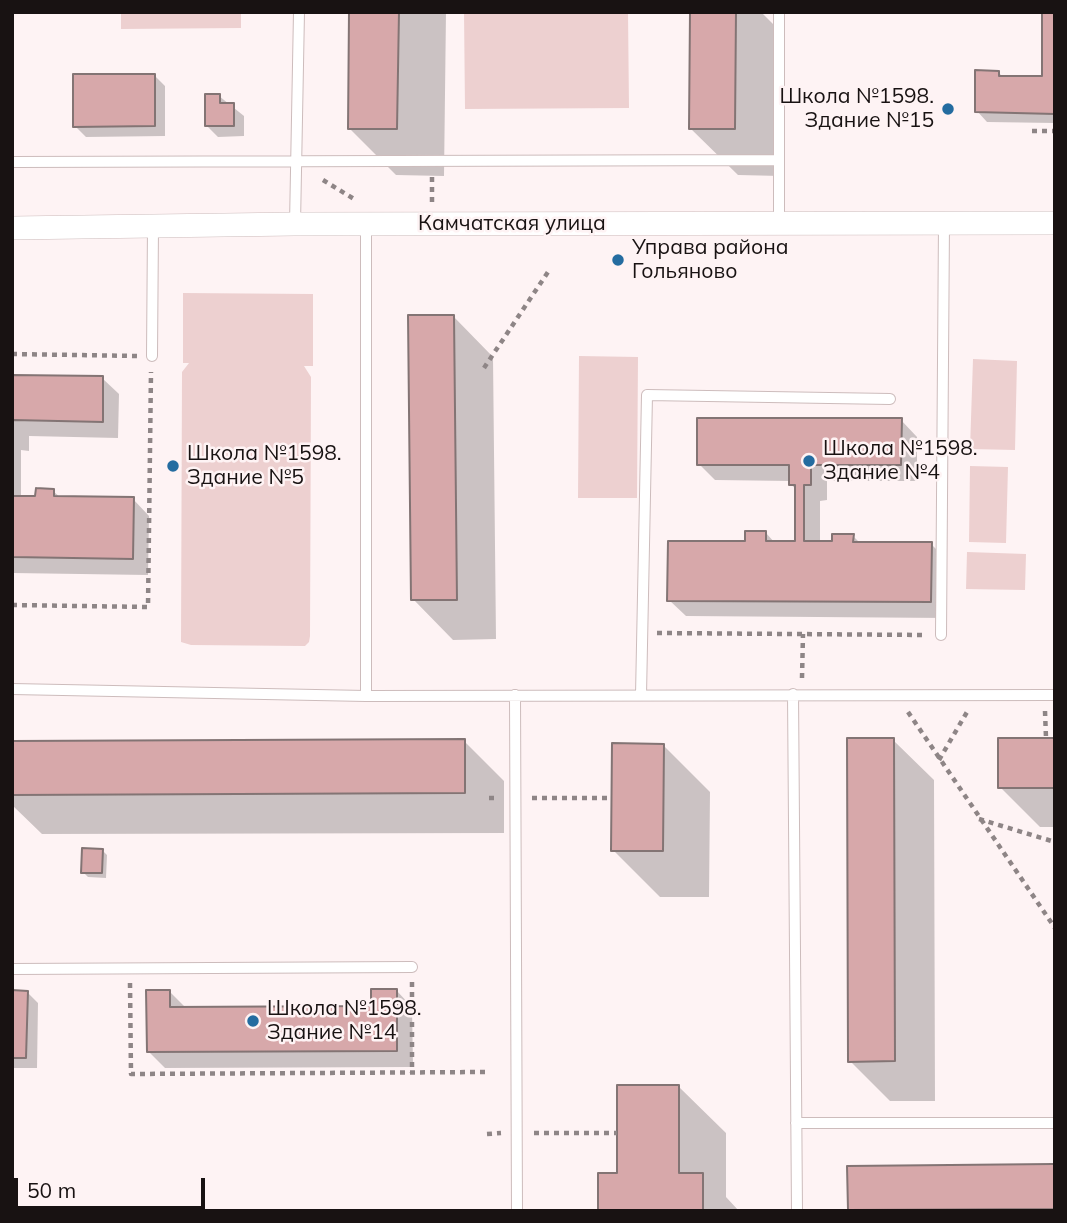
<!DOCTYPE html>
<meta charset="utf-8">
<style>
body{margin:0}
#map{position:relative;width:1067px;height:1223px;overflow:hidden;background:#fef3f4;font-family:Mulish,sans-serif}
canvas{display:block}
.frame{position:absolute;inset:0;border:14px solid #181212;pointer-events:none}
.scale{position:absolute;left:14px;top:1178px;width:191px;height:32px;box-sizing:border-box;border:4px solid #181212;border-top:0;padding-left:9px;font-size:21px;line-height:24px;white-space:nowrap;color:#181212;-webkit-text-stroke:5px #fef3f4;paint-order:stroke}
</style>
<div id="map">
<canvas width="1067" height="1223"></canvas>
<div class="frame"></div>
<div class="scale">50 m</div>
</div>
<script>
const ctx = document.querySelector('canvas').getContext('2d');
ctx.lineJoin = 'round';
function fill(path, color) { ctx.fillStyle = color; ctx.fill(path, 'evenodd'); }
const toPath = rows => new Path2D(rows.map(r => 'M' + r).join(''));
function stroke(path, color, width, dash) { ctx.strokeStyle = color; ctx.lineWidth = width; ctx.lineCap = dash ? 'butt' : 'round'; ctx.setLineDash(dash || []); ctx.stroke(path); }
function write(font, color, halo, rows, align = 'center') {
  ctx.font = font + ' Mulish,sans-serif'; ctx.lineWidth = 5; ctx.setLineDash([]); ctx.textBaseline = 'middle'; ctx.strokeStyle = halo; ctx.fillStyle = color; for (const [text, x, y, turn = 0] of rows) {
    ctx.save(); ctx.translate(x, y); ctx.rotate((+turn || 0) * Math.PI / 180); ctx.textAlign = isNaN(turn) ? turn : align; if (halo) ctx.strokeText(text, 0, 0); ctx.fillText(text, 0, 0); ctx.restore();
  }
}
const green = toPath([
 [121,12,241,12,241,28,121,29],
 [464,12,628,12,629,108,465,109],
 [183,293,313,294,313,366,304,366,311,377,310,636,309,642,305,646,191,645,181,642,182,372,189,363,183,363],
 [579,356,638,357,637,498,578,498],
 [973,359,1017,361,1015,450,970,449],
 [970,466,1008,467,1006,543,969,542],
 [967,552,1026,554,1025,590,966,589]
]);
const shadow = toPath([
 [351,12,446,12,444,176,396,175,349,128],
 [692,12,761,12,783,34,781,176,738,175,690,128],
 [1055,12,1055,123,987,122,977,111,999,73,1004,78,1044,78],
 [154,75,165,86,165,136,86,137,75,126],
 [219,96,244,116,244,136,218,137,207,126],
 [453,316,493,357,496,639,453,640,413,599],
 [12,377,102,378,119,394,118,438,29,436,29,451,21,450,21,497,37,498,53,491,61,498,133,499,149,516,148,575,12,573],
 [901,420,917,437,917,481,827,481,827,500,820,501,820,543,834,543,853,536,861,544,931,544,947,560,947,618,686,616,669,600,747,542,766,533,775,543,797,543,797,491,791,484,791,481,715,480,699,464],
 [893,740,934,780,935,1101,890,1101,850,1061],
 [1055,740,1055,827,1040,827,1000,787],
 [464,741,504,781,504,833,42,834,12,805,12,742],
 [663,745,710,792,709,897,660,897,613,850],
 [102,850,107,855,106,878,88,877,83,872],
 [396,990,412,1007,413,1067,165,1068,148,1051,169,991,187,1009,372,1008],
 [12,992,27,992,38,1003,37,1068,12,1068],
 [678,1086,726,1133,726,1197,739,1211,600,1211,619,1174],
 [1055,1166,1055,1211,849,1209]
]);
const building = toPath([
 [349,12,399,12,397,129,348,129,349,12],
 [690,12,736,12,735,129,689,129,690,12],
 [1042,12,1055,12,1055,114,975,112,975,70,999,71,999,76,1042,76,1042,12],
 [73,74,155,74,155,126,73,127,73,74],
 [205,94,220,94,220,103,234,103,234,126,205,126,205,94],
 [408,315,454,315,457,600,411,600,408,315],
 [12,375,103,376,103,422,13,420,12,435,12,375],
 [697,418,902,418,901,465,811,465,811,485,804,485,804,541,832,541,832,534,854,534,853,542,932,542,931,602,667,601,668,541,745,541,745,531,766,531,766,541,795,541,795,485,789,485,789,465,697,465,697,418],
 [36,488,54,489,54,496,134,497,133,559,12,557,12,496,35,496,36,488],
 [847,738,894,738,895,1061,848,1062,847,738],
 [998,738,1055,738,1055,788,998,788,998,738],
 [465,739,465,793,12,795,12,741,465,739],
 [612,743,664,744,663,851,611,851,612,743],
 [82,848,103,849,102,873,81,873,82,848],
 [371,989,397,989,397,1051,147,1052,146,990,170,990,170,1007,371,1006,371,989],
 [12,990,28,991,26,1058,12,1058,12,990],
 [617,1085,679,1085,679,1173,703,1173,703,1211,598,1211,598,1173,617,1173,617,1085],
 [1053,1164,1055,1164,1055,1209,848,1210,847,1166,1053,1164]
]);
const path = toPath([
 [1032,131,1055,131],
 [432,177,432,203],
 [323,180,354,199],
 [12,354,138,356],
 [484,368,548,272],
 [12,605,148,607,151,372],
 [657,633,925,635],
 [802,678,803,634],
 [1045,711,1046,738],
 [908,712,1055,928],
 [939,760,967,712],
 [489,798,498,798],
 [532,798,611,798],
 [979,819,1055,842],
 [412,982,412,1073],
 [130,983,131,1074,487,1072],
 [534,1133,617,1133],
 [487,1134,501,1133]
]);
const lane = toPath([
 [12,162,779,160],
 [779,223,779,12],
 [295,224,299,12],
 [366,225,366,696],
 [152,356,153,226],
 [941,635,944,223],
 [12,689,366,696,1055,695],
 [793,694,797,1211],
 [515,695,517,1211],
 [641,695,647,395,890,399],
 [12,969,412,967],
 [796,1123,1055,1123]
]);
const street = toPath([
 [12,228,295,224,1055,223]
]);
const markers = [
 [948,109,7,"#246ca0"],
 [618,260,7,"#246ca0"],
 [809,461,7,"#246ca0"],
 [173,466,7,"#246ca0"],
 [253,1021,7,"#246ca0"]
];
const poiNames = [
 ["Школа №1598.",934,97,"right"],
 ["Здание №15",934,121,"right"],
 ["Управа района",632,248],
 ["Гольяново",632,272],
 ["Школа №1598.",823,449],
 ["Здание №4",823,473],
 ["Школа №1598.",187,454],
 ["Здание №5",187,478],
 ["Школа №1598.",267,1009],
 ["Здание №14",267,1033]
];
const streetNames = [
 ["Камчатская улица",512,224]
];
fill(green, '#edd0d0');
fill(shadow, '#0003');
fill(building, '#d7a8aa');
stroke(building, '#837474', 2);
stroke(lane, '#cdbcbc', 12);
stroke(street, '#cdbcbc', 24);
stroke(path, '#8e8586', 4.5, [5, 5]);
stroke(lane, '#fff', 10);
stroke(street, '#fff', 23);
for (const [x, y, r, color] of markers) { const dot = new Path2D(); dot.arc(x, y, r, 0, 2 * Math.PI); ctx.fillStyle = color; ctx.fill(dot); stroke(dot, '#fef3f4', 2.5); }
write('21px', '#181212', '#fef3f4', poiNames, 'left');
write('21px', '#181212', '#fef3f4', streetNames);
</script>
